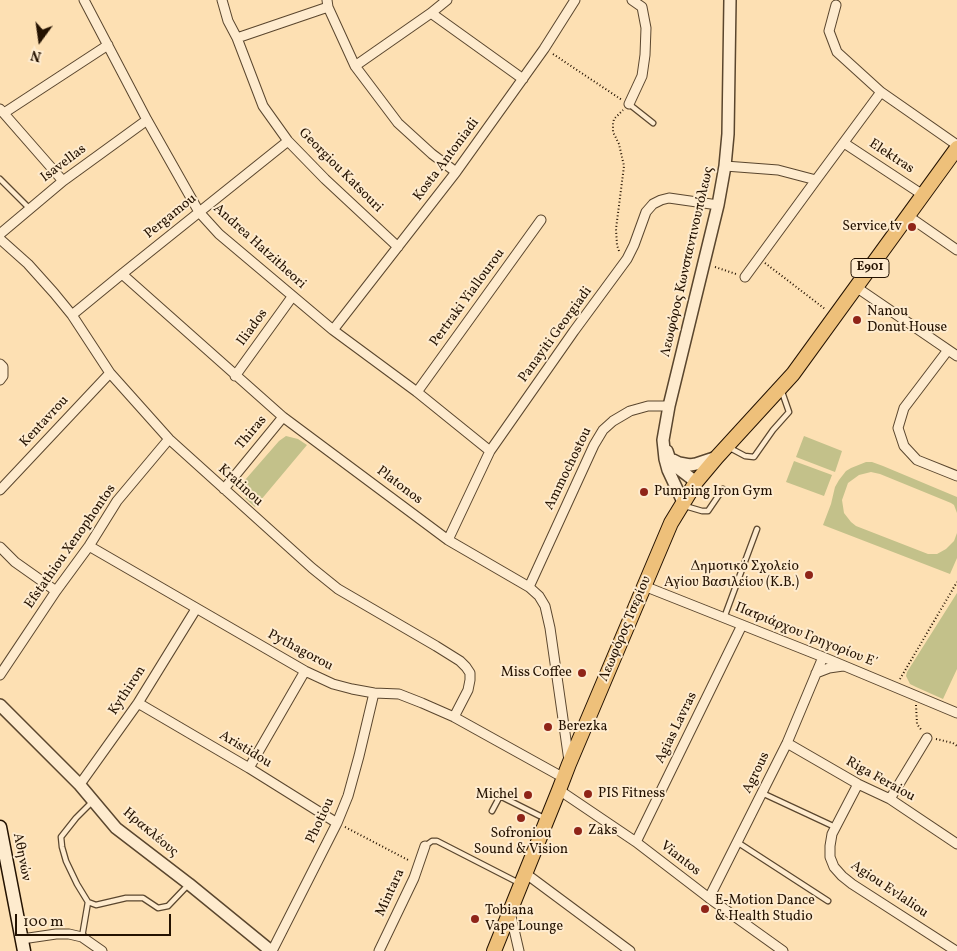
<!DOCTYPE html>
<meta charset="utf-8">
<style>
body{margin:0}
#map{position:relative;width:957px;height:951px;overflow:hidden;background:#fde0b3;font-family:Vollkorn,serif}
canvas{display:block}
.north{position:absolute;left:15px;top:15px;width:50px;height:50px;-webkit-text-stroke:4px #feebce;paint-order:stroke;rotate:194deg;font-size:14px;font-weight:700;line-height:20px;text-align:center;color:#241201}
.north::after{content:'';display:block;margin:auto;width:18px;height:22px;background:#241201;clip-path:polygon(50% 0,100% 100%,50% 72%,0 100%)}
.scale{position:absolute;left:15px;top:914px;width:156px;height:22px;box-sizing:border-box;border:2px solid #241201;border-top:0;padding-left:6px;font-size:15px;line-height:18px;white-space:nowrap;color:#241201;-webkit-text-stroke:4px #feebce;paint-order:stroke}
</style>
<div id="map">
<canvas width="957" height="951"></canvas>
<div class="north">N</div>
<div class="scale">100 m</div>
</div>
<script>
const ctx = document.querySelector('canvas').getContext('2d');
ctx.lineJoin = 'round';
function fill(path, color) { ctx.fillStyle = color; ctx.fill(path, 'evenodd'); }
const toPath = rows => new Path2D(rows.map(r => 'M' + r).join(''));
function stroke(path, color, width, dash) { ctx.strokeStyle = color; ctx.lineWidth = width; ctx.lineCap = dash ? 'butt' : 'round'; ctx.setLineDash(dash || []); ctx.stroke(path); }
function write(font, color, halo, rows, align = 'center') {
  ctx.font = font + ' Vollkorn,serif'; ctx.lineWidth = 4; ctx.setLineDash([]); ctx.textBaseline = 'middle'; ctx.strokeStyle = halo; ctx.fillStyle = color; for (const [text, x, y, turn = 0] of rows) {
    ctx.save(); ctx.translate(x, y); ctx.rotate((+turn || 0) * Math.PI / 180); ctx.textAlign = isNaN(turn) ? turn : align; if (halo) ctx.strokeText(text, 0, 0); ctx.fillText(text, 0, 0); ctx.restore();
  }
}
const green = toPath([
 [286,436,298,439,307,445,255,507,246,499,243,491,245,480,279,441],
 [804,436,842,451,835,472,796,457],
 [794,461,832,475,824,496,786,482],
 [866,462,872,462,883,466,957,497,957,513,954,505,951,503,880,474,871,472,859,475,848,483,842,500,844,513,851,522,856,526,928,554,937,554,946,549,954,541,957,533,957,558,950,574,823,525,831,504,835,487,839,480,846,471,851,468],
 [957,593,957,669,943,699,916,687,910,684,906,676,907,672]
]);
const path = toPath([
 [553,54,622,100],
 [619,251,617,245,616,229,624,166,619,144,613,132,613,124,614,119,623,110],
 [765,263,825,309],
 [715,267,736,274],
 [900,679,957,582],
 [916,705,917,724,922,731],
 [936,739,953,743,957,746],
 [345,827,410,861]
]);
const service = toPath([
 [629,104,653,123],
 [0,179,30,209],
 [730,448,745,456,754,457,773,430,789,412,781,389],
 [685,506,702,511,708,511,723,489],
 [724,618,757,529],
 [762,793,835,827],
 [93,801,76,818,61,837,62,847,66,861,77,884,88,902,96,905,126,898,143,898,158,908,168,906,188,885],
 [492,811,500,796,546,819],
 [737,842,828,901],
 [425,846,432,841,437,841,519,883],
 [82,937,88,902]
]);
const minor = toPath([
 [84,0,147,120,199,212,219,234,333,330,417,392,490,451],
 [222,0,228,21,237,38,263,106,288,141,325,179,398,247],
 [327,0,328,7,355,66,398,123,432,154,456,172],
 [836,5,829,31,837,52,881,92,957,145],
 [431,13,523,79],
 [237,38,328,7],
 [355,66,431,13,447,0],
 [629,104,642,76,645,55,646,28,642,7,632,0],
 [0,109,63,181],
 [4,113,108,45],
 [844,143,923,195],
 [725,166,778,170,816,180],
 [908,216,957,250],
 [0,234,63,181,147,120],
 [0,239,28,264,54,293,72,315,110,373,169,439,312,568,338,589,436,646,460,661,466,667,470,673,470,680,468,690,454,717],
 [122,274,283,417,448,540,529,587,539,596,545,606,550,628,569,761],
 [745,277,816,180,881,92],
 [856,287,957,356],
 [72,315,122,274,288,141],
 [333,330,456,172,544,49,575,0],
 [948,350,904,408,898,428,904,446,917,460,957,476],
 [0,364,3,367,3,376,0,380],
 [235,376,292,297],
 [417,392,541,220],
 [224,489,283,417],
 [0,490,110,373],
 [448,540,490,451,574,331,627,259,634,245,646,212,653,204,661,200,669,198,718,205],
 [89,546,305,671,333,684,352,689,374,693,399,694,422,703,454,717,564,778],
 [0,547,15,562,56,591],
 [644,586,823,657,957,713],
 [529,587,594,445,603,430,613,421,630,411,648,406,669,406],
 [816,673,829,668,843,666],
 [0,675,56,591,89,546,117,501,169,439],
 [138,703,249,768,337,823],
 [787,743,858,784,890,799,957,844],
 [249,768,305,671],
 [79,784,83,780,138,703,196,609],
 [858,784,832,834,830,846,830,857,834,867,842,876,852,884,956,951],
 [559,790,636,842,709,898,783,951],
 [890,799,927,738],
 [636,842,742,625],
 [525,873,630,951],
 [709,898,787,743,823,657],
 [510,912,519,951],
 [22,939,56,934,69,934,82,937,102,951],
 [272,951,337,823,348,796,359,756,374,693],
 [379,951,414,878,425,846]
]);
const tertiary = toPath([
 [667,451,669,457,679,469,696,482],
 [673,460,679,463,690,465,696,464,717,457],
 [683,502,668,470,665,459,663,440,669,406,718,205,725,166,728,134,730,0],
 [0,705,79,784,116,828,189,884,271,951]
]);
const secondary = toPath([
 [0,827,24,951]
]);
const primary = toPath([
 [494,951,559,790,569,764,671,523,696,482,717,457,793,374,957,148]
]);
const markers = [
 [912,227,5,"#8f2418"],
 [857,320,5,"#8f2418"],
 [644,492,5,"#8f2418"],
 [809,575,5,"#8f2418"],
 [582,673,5,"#8f2418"],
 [548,727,5,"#8f2418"],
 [588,794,5,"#8f2418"],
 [528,795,5,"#8f2418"],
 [521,818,5,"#8f2418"],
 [578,831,5,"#8f2418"],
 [705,909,5,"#8f2418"],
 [475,919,5,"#8f2418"]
];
const shields = [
 [870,268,38]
];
const shieldNames = [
 ["E901",870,268]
];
const streetNames = [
 ["Elektras",891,157,33],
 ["Kosta Antoniadi",447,160,-53],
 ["Isavellas",64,164,-37],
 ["Georgiou Katsouri",340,171,45],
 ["Pergamou",171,217,-39],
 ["Andrea Hatzitheori",259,247,42],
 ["Λεωφόρος Κωνσταντινουπόλεως",688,262,-77],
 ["Pertraki Yiallourou",468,298,-54],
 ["Iliados",253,328,-54],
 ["Panayiti Georgiadi",556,335,-54],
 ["Kentavrou",45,422,-47],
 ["Thiras",252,433,-50],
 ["Ammochostou",569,469,-64],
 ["Kratinou",240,486,42],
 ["Platonos",399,486,37],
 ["Efstathiou Xenophontos",71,547,-55],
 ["Λεωφόρος Τσερίου",626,629,-67],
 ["Πατριάρχου Γρηγορίου Ε΄",806,636,22],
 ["Pythagorou",300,651,28],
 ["Kythiron",128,691,-57],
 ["Agias Lavras",677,728,-64],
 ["Aristidou",245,750,31],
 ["Agrous",757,773,-64],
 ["Riga Feraiou",880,780,29],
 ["Photiou",321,821,-65],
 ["Ηρακλέους",150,833,40],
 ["Αθηνών",21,857,79],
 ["Viantos",680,859,38],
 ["Agiou Evlaliou",889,890,34],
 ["Mintara",391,893,-65]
];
const poiNames = [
 ["Service tv",902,227,"right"],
 ["Nanou",867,312],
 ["Donut House",867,328],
 ["Pumping Iron Gym",654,492],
 ["Δημοτικό Σχολείο",799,567,"right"],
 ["Αγίου Βασιλείου (Κ.Β.)",799,583,"right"],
 ["Miss Coffee",572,673,"right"],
 ["Berezka",558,727],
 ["PIS Fitness",598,794],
 ["Michel",518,795,"right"],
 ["Zaks",588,831],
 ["Sofroniou",521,834,"center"],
 ["Sound & Vision",521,850,"center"],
 ["E-Motion Dance",715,901],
 ["& Health Studio",715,917],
 ["Tobiana",485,911],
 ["Vape Lounge",485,927]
];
fill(green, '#c3c18a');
stroke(service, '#5a462e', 7);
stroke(minor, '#5a462e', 11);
stroke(tertiary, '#5a462e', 14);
stroke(secondary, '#241201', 15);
stroke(primary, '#241201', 16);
stroke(path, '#241201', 2, [1, 2.5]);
stroke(service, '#feebce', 4.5);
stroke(minor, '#feebce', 9);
stroke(tertiary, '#feebce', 11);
stroke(secondary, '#feebce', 12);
stroke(primary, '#eec07a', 14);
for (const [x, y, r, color] of markers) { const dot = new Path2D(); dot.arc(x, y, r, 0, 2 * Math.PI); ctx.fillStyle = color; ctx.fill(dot); stroke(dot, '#feebce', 2); }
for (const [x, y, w] of shields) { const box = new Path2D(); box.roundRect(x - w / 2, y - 9.5, w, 19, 4); ctx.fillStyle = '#feebce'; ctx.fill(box); stroke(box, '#241201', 1); }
write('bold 12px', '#241201', null, shieldNames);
write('14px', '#241201', '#feebce', streetNames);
write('14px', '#241201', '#feebce', poiNames, 'left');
</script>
